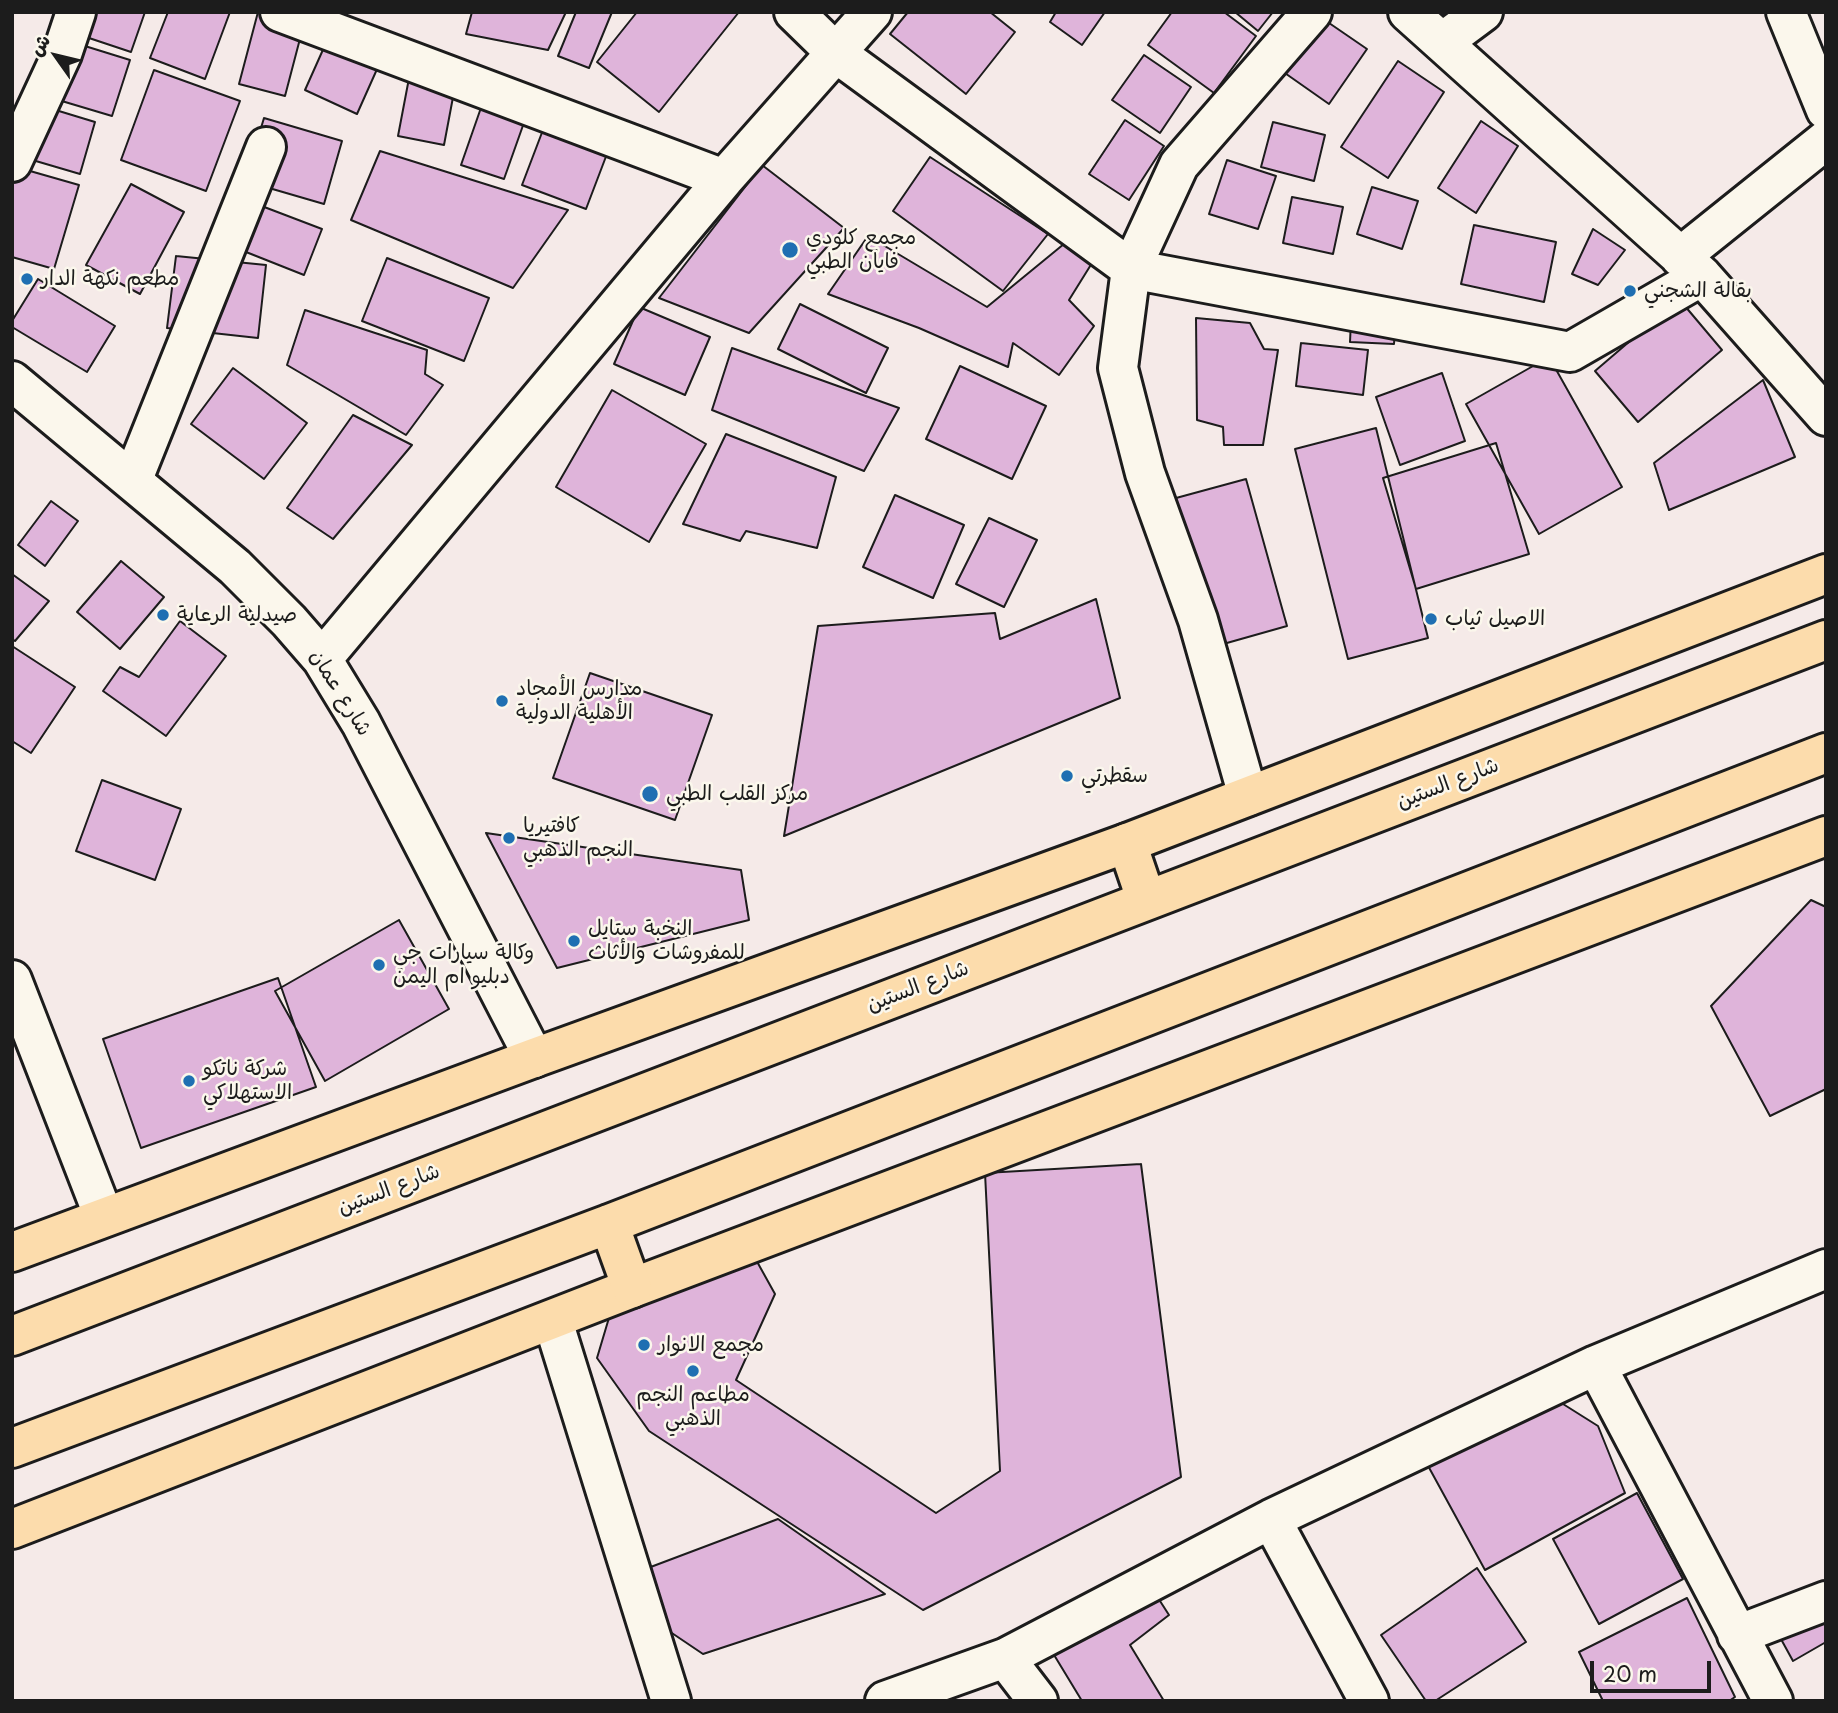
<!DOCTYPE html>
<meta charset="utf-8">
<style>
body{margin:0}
#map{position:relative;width:1838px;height:1713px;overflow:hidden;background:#f5eae8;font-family:"Playpen Sans","Playpen Sans Arabic",sans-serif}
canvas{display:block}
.frame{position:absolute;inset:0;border:14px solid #1c1c1c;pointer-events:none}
.north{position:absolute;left:21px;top:21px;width:70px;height:70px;-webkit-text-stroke:5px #fbf7ec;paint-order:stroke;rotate:304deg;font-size:19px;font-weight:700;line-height:28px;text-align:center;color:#1c1c1c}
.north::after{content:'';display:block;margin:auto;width:24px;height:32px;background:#1c1c1c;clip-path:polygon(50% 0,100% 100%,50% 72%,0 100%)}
.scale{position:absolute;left:1590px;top:1661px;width:121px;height:32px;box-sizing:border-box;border:4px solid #1c1c1c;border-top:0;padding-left:9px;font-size:21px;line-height:24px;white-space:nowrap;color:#1c1c1c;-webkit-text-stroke:5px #fbf7ec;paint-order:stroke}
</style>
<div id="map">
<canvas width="1838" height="1713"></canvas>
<div class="frame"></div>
<div class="north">ش</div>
<div class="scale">20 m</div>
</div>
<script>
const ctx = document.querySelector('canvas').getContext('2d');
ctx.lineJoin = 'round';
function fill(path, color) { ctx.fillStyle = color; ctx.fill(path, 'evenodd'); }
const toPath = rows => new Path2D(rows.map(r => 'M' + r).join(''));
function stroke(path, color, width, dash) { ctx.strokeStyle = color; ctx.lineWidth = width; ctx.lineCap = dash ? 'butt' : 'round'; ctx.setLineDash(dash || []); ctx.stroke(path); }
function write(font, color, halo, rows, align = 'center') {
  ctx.font = font + ' "Playpen Sans","Playpen Sans Arabic",sans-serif'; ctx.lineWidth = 5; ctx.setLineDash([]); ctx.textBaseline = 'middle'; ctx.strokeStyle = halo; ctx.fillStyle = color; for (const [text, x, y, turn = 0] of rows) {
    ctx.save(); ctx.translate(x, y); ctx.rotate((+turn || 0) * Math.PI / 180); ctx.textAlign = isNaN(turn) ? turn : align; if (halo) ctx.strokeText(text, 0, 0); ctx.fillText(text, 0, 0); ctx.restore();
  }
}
const building = toPath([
 [81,12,145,12,131,52,74,33,81,12],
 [168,12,230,12,205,79,150,58,168,12],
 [258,12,307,12,285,96,239,84,258,12],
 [472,12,566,12,548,50,466,34,472,12],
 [576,12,612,12,589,68,558,56,576,12],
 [637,12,739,12,659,112,597,62,637,12],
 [908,12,990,12,1015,32,966,94,890,34,908,12],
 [1056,12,1105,12,1082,45,1050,22,1056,12],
 [1172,12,1224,12,1256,36,1214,93,1148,45,1172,12],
 [1235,12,1273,12,1258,31,1235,12],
 [1313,12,1367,49,1329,104,1272,64,1313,12],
 [330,34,382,58,357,114,305,90,330,34],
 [72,42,130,60,112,116,55,99,72,42],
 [414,52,460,60,444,145,398,136,414,52],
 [1144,55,1191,87,1160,133,1112,100,1144,55],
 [1398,61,1444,92,1388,178,1341,147,1398,61],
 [154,70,240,101,206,191,121,160,154,70],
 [26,101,95,122,80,174,12,154,26,101],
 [554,101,618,125,586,209,522,185,554,101],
 [483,102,526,117,504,179,461,165,483,102],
 [264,118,342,141,324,204,245,181,264,118],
 [1125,120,1164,146,1129,200,1089,174,1125,120],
 [1481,121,1518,146,1476,213,1438,188,1481,121],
 [1273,122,1325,135,1314,181,1261,167,1273,122],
 [380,151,568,210,513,288,351,220,380,151],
 [930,157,1048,234,1003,291,893,211,930,157],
 [1227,160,1276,176,1258,229,1209,214,1227,160],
 [762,165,844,228,749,333,659,298,762,165],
 [23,169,79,185,54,269,12,257,12,185,23,169],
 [131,184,184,212,140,294,86,265,131,184],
 [1372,187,1418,201,1402,249,1357,234,1372,187],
 [1292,197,1343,207,1333,254,1283,243,1292,197],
 [259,205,322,229,304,275,241,250,259,205],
 [1474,225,1556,242,1544,302,1461,284,1474,225],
 [1593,229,1625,250,1598,285,1572,274,1593,229],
 [868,236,987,307,1070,239,1097,255,1069,300,1094,326,1059,375,1013,343,1008,367,919,328,828,294,868,236],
 [176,256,266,265,258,338,167,328,176,256],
 [387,258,489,298,464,361,362,321,387,258],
 [38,279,115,326,87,372,12,327,12,321,38,279],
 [1352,298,1397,301,1394,344,1350,342,1352,298],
 [1679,299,1722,350,1638,422,1595,371,1679,299],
 [800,304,888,348,866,393,778,349,800,304],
 [639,307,710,337,685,395,614,364,639,307],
 [305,310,427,350,425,374,443,385,406,435,287,365,305,310],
 [1196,318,1250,323,1264,349,1278,350,1263,445,1224,445,1223,427,1197,420,1196,318],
 [1301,343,1368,350,1363,395,1296,386,1301,343],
 [732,348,899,408,864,471,712,410,732,348],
 [1549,357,1622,487,1539,534,1466,404,1549,357],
 [960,366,1046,406,1012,479,926,439,960,366],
 [233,368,307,423,264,479,191,424,233,368],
 [1442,373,1465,441,1400,465,1376,397,1442,373],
 [1763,380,1795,457,1669,510,1654,463,1763,380],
 [612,390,706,444,649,542,556,487,612,390],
 [353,415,412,445,333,539,287,508,353,415],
 [1376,428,1428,638,1348,659,1295,449,1376,428],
 [726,434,836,477,817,548,746,531,740,541,683,524,726,434],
 [1496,443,1529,554,1416,589,1383,478,1496,443],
 [1246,479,1287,626,1195,652,1154,504,1246,479],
 [895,495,964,525,933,598,863,567,895,495],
 [51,501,78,521,45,566,18,545,51,501],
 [989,518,1037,540,1004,607,956,584,989,518],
 [121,561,164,597,120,649,77,612,121,561],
 [12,574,49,601,15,641,12,639,12,574],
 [1096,599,1120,698,784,836,818,626,995,613,1000,639,1096,599],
 [180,621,226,656,166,736,103,691,120,667,139,677,180,621],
 [12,646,75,687,31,753,12,741,12,646],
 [590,673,712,715,675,820,553,778,590,673],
 [102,780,181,809,155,880,76,851,102,780],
 [486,833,741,870,749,920,557,968,486,833],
 [1811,900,1826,907,1826,1089,1770,1116,1711,1006,1811,900],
 [399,920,449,1009,325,1081,275,991,399,920],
 [278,978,316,1087,141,1148,103,1039,278,978],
 [1141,1164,1181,1477,923,1610,649,1431,597,1358,614,1301,755,1258,775,1294,736,1380,936,1513,1000,1471,985,1173,1141,1164],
 [1536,1387,1598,1426,1625,1493,1485,1570,1415,1442,1536,1387],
 [1637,1493,1683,1579,1599,1624,1553,1539,1637,1493],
 [778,1519,885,1594,703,1654,657,1623,648,1568,778,1519],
 [1477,1568,1526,1642,1435,1701,1426,1701,1381,1635,1477,1568],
 [1151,1587,1169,1615,1130,1645,1164,1701,1082,1701,1048,1645,1151,1587],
 [1687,1598,1735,1697,1729,1701,1603,1701,1579,1652,1687,1598],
 [1826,1602,1826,1642,1793,1661,1776,1630,1826,1602]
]);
const minor = toPath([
 [280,12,724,179],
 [794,12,836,53,1131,269,1570,352,1702,276],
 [1408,12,1702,276,1826,416],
 [1786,12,1826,110],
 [1444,41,1483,12],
 [12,162,62,54,76,12],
 [1680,257,1826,140],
 [12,381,235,567,289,621,322,659,361,723,534,1058],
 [133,479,266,147],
 [322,659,724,179,872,12],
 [1248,796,1198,620,1145,473,1118,368,1131,269,1179,165,1312,12],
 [12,980,104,1217],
 [553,1321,671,1701],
 [1596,1365,1773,1701],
 [1271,1519,1369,1701],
 [1737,1635,1826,1601],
 [1005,1658,1038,1701],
 [885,1701,1005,1658,1271,1519,1596,1365,1826,1269]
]);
const major = toPath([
 [12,1252,534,1058,1127,843,1826,574],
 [12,1529,632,1288,1826,836]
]);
const highway = toPath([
 [1127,843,1146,899],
 [609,1224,632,1288],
 [12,1336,1826,640],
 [12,1448,609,1224,1826,753]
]);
const markers = [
 [790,250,9,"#1f6fb2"],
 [27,279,7,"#1f6fb2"],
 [1630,291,7,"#1f6fb2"],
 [163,615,7,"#1f6fb2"],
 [1431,619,7,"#1f6fb2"],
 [502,701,7,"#1f6fb2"],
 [1067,776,7,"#1f6fb2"],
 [650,794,9,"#1f6fb2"],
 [509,838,7,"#1f6fb2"],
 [574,941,7,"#1f6fb2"],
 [379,965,7,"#1f6fb2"],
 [189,1081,7,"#1f6fb2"],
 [644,1345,7,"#1f6fb2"],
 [693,1371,7,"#1f6fb2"]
];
const poiNames = [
 ["مجمع كلودي",806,238],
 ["فايان الطبي",806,262],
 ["مطعم نكهة الدار",41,279],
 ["بقالة الشجني",1644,291],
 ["صيدلية الرعاية",177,615],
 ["الاصيل ثياب",1445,619],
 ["مدارس الأمجاد",516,689],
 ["الأهلية الدولية",516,713],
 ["سقطرتي",1081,776],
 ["مركز القلب الطبي",666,794],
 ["كافتيريا",523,826],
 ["النجم الذهبي",523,850],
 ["النخبة ستايل",588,929],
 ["للمفروشات والأثاث",588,953],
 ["وكالة سيارات جي",393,953],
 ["دبليو ام اليمن",393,977],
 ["شركة ناتكو",203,1069],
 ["الاستهلاكي",203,1093],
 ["مجمع الانوار",658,1345],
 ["مطاعم النجم",693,1395,"center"],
 ["الذهبي",693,1419,"center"]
];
const streetNames = [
 ["شارع عمان",340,693,58],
 ["شارع الستين",1448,784,-21],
 ["شارع الستين",918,987,-21],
 ["شارع الستين",389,1190,-21]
];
fill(building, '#dfb4da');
stroke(building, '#1c1c1c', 2);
stroke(minor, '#1c1c1c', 44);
stroke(major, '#1c1c1c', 44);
stroke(highway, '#1c1c1c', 44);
stroke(minor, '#fbf7ec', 38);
stroke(major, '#fcdcac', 38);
stroke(highway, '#fcdcac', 38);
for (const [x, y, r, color] of markers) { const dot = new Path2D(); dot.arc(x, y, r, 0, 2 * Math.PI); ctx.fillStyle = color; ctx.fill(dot); stroke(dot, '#fbf7ec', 2.5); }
write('21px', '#1c1c1c', '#fbf7ec', poiNames, 'left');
write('21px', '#1c1c1c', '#fbf7ec', streetNames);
</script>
